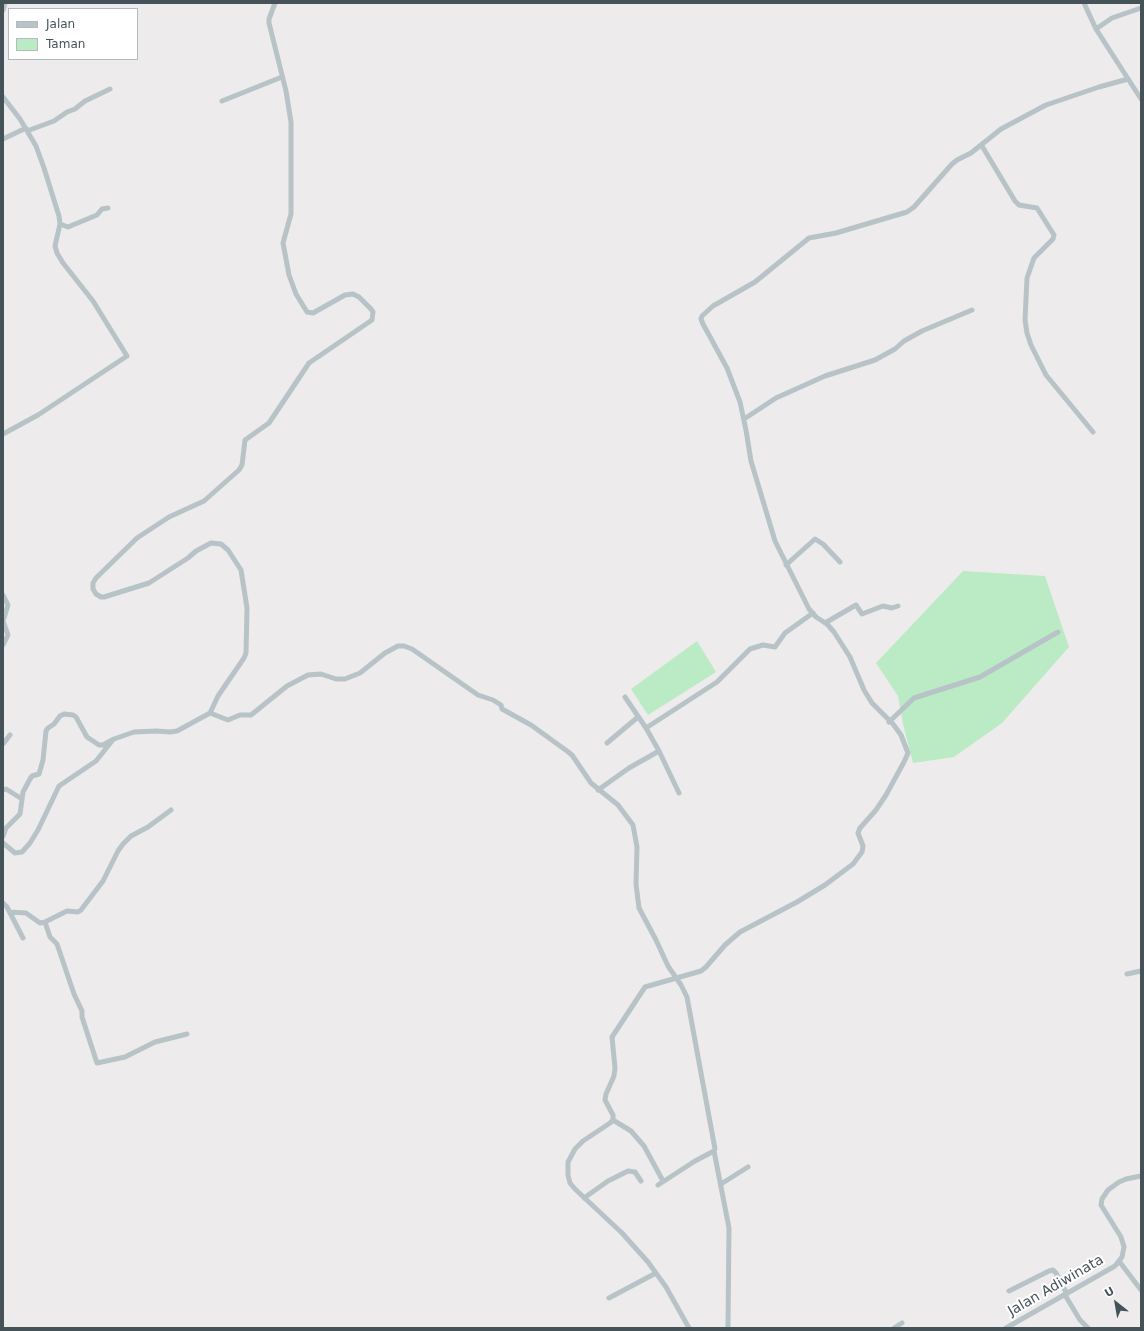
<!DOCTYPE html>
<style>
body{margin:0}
#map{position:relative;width:1144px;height:1331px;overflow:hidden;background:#eeebec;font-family:"DejaVu Sans",sans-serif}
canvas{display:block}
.frame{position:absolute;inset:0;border:4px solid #455257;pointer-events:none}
.legend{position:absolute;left:8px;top:8px;width:130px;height:52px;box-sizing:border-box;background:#fff;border:1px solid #b5babc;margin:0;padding:5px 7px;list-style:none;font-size:12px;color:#455257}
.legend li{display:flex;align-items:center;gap:8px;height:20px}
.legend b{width:20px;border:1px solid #b5babc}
.north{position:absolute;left:1096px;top:1283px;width:40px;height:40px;-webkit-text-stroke:3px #fff;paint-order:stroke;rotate:329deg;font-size:11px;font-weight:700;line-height:16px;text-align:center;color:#455257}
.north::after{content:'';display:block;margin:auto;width:14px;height:18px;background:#455257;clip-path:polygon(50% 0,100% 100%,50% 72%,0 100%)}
</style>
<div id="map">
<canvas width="1144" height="1331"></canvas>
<div class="frame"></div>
<ul class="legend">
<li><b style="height:5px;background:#b7c3c7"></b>Jalan</li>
<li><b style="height:11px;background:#baebc4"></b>Taman</li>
</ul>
<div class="north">U</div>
</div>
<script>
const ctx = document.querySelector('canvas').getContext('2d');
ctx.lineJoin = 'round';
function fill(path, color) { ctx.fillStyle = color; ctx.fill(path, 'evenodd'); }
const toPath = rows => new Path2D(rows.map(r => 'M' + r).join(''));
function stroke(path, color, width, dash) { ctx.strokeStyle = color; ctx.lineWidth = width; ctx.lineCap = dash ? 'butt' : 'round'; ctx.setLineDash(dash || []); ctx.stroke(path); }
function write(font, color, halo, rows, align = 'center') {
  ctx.font = font + ' "DejaVu Sans",sans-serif'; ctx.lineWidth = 4; ctx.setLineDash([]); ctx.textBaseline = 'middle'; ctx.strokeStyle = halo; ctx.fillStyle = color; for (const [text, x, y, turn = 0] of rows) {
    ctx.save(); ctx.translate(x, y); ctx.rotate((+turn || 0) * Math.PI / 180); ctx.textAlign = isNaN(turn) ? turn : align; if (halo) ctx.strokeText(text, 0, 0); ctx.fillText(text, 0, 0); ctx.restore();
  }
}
const green = toPath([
 [963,571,1045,576,1069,647,1002,723,954,757,913,763,903,724,898,696,876,663],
 [697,641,716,672,648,715,631,689]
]);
const street = toPath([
 [1084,3,1096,29,1141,99],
 [3,10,5,3],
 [1096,29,1112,18,1141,8],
 [3,97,20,119,36,146,44,168,59,216,60,224,55,246,57,253,63,263,93,301,127,356,38,415,3,434],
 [222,101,282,77],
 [27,131,54,121,67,112,75,109,85,101,110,89],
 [3,139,26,128],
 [982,146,1015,201,1019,205,1037,208,1054,235,1053,239,1034,258,1027,278,1025,320,1027,333,1031,345,1046,375,1093,432],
 [60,224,68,227,97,215,102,209,108,208],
 [744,419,776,398,825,376,875,360,895,349,904,341,922,331,972,310],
 [786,565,815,539,823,544,840,562],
 [3,595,8,605,3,621,8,635,3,645],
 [825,623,856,605,862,614,883,606,892,608,898,606],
 [625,697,646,728],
 [210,713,218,696,244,658,246,653,247,608,241,570,228,550,221,544,211,543,196,551,188,558,149,583,104,597,101,597,96,594,93,589,93,583,96,578,137,538,169,517,204,501,239,470,242,465,245,440,269,423,309,363,372,320,373,312,371,309,359,297,353,294,345,295,313,313,307,312,296,294,289,275,283,243,291,214,291,122,286,91,269,23,269,19,275,3],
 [889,722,914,698,980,677,1058,632],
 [607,743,638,717],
 [3,744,10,735],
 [659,751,679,793],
 [3,790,6,789,22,799],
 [598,790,629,768,659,751,646,728,717,682,750,649,763,645,775,647,785,633,813,613],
 [3,836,6,828,20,814,23,792,30,779,32,776,39,774,43,760,46,731,48,728,54,724,60,716,64,714,73,715,76,717,87,737,99,745,103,745,114,739,134,732,156,731,170,732,177,731,210,713,228,720,240,715,251,715,287,686,308,675,321,674,336,679,345,679,360,673,385,653,398,646,404,646,412,649,478,695,493,700,501,705,502,709,531,725,567,751,572,755,591,783,618,805,633,825,637,847,636,884,639,908,656,940,668,966,681,985,687,997,715,1149,714,1151,695,1161,658,1185],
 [3,843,15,853,22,852,30,843,38,830,59,786,96,761,112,741],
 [3,903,7,907,23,938],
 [10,912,26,913,40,923,45,922,67,911,78,912,81,910,103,881,118,851,123,844,131,836,148,827,171,810],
 [45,922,50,937,57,944,74,994,82,1011,82,1017,97,1063,125,1057,155,1042,187,1034],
 [1127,974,1141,971],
 [613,1120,631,1131,644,1146,663,1181],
 [714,1151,729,1228,728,1328],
 [721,1184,748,1167],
 [584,1198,608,1181,628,1171,635,1172,641,1181],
 [1119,1261,1141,1290],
 [1009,1291,1049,1271,1053,1270,1056,1273,1067,1294],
 [1065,1295,1080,1320,1088,1328],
 [609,1298,656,1273],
 [689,1328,666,1287,648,1262,622,1233,575,1189,570,1183,568,1175,568,1162,575,1149,583,1141,610,1123,613,1120,613,1115,605,1100,606,1094,614,1076,615,1068,612,1037,645,987,701,971,706,967,725,945,740,932,797,902,825,885,853,864,862,852,863,846,858,833,860,828,876,810,886,795,904,762,908,753,901,735,893,724,872,703,864,690,850,657,834,632,827,624,816,617,809,609,775,541,751,461,746,430,740,402,727,368,703,324,701,319,702,316,713,306,755,282,809,238,836,233,907,212,914,207,952,164,957,160,971,153,1001,129,1046,105,1099,87,1128,79],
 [894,1328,902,1323],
 [1006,1328,1115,1266,1122,1257,1124,1247,1121,1237,1101,1205,1102,1199,1108,1190,1119,1182,1126,1179,1141,1176]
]);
const streetNames = [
 ["Jalan Adiwinata",1056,1286,-30]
];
fill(green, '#baebc4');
stroke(street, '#b7c3c7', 5);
write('14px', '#455257', '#fff', streetNames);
</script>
